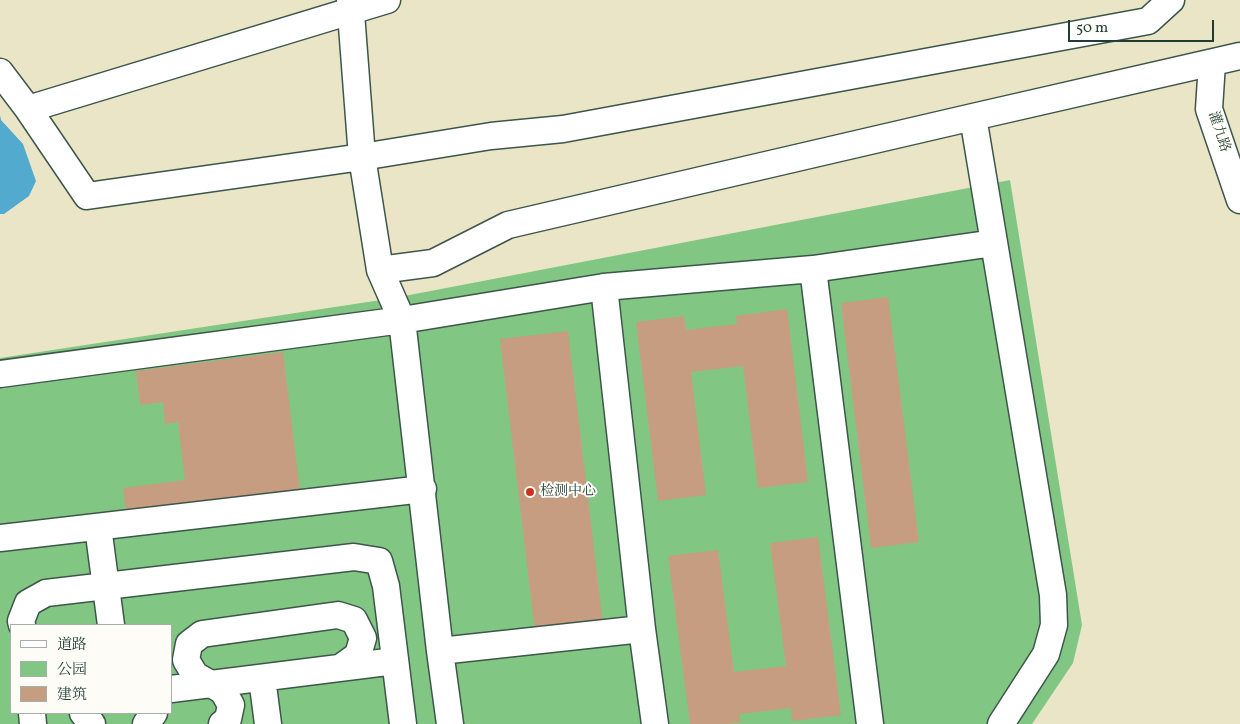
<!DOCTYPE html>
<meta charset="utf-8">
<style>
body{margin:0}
#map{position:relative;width:1240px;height:724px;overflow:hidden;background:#eae5c7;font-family:Vollkorn,"Noto Serif SC",serif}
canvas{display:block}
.legend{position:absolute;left:10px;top:624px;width:162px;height:90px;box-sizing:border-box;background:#fdfcf7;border:1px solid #a4b0a9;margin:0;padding:6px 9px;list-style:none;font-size:15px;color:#1f3d34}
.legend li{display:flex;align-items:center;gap:10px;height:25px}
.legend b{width:25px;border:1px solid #a4b0a9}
.scale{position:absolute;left:1068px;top:20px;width:146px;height:22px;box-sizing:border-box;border:2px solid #1f3d34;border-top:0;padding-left:6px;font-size:15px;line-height:18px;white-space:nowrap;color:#1f3d34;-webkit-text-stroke:4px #fdfcf7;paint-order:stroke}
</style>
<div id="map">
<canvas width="1240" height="724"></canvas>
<ul class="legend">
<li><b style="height:6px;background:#fff"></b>道路</li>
<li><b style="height:14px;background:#81c783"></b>公园</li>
<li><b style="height:14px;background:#c69d80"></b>建筑</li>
</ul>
<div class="scale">50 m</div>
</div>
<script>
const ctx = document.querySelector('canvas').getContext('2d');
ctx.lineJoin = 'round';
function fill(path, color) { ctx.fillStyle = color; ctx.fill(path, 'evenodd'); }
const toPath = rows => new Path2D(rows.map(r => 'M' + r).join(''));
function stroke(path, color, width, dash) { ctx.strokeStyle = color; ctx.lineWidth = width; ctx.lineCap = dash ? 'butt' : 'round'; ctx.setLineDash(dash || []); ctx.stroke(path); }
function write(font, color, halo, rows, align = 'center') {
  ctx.font = font + ' Vollkorn,"Noto Serif SC",serif'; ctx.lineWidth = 4; ctx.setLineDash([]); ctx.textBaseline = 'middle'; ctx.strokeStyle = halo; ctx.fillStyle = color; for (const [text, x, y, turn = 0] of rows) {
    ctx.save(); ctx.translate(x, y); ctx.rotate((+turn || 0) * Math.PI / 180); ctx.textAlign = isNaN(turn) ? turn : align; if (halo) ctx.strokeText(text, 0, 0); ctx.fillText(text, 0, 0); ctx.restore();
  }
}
const green = toPath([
 [1010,180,1082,625,1073,663,1032,724,0,724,0,358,394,298],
 [11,625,171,625,171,713,11,713]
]);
const water = toPath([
 [0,115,1,120,23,144,36,181,29,196,4,214,0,214]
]);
const building = toPath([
 [888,297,919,542,871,548,841,303],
 [787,309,808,482,758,488,743,366,691,372,706,495,658,501,636,322,684,316,686,330,737,324,736,316],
 [568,331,603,624,535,632,500,339],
 [283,352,300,491,126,512,123,488,185,480,178,422,165,424,163,402,140,405,136,371],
 [818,537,841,715,792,721,791,708,739,714,741,722,726,724,690,724,668,556,718,550,734,672,786,666,770,543]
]);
const minor = toPath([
 [350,0,362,157,380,270,402,320,440,651,450,724],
 [1212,63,1209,109,1240,200],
 [0,72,28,109,87,196,362,157,491,136,563,129,1148,21,1171,0],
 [28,109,387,0],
 [973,117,1053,595,1054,625,1046,654,1001,724],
 [813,269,870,724],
 [380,270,433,263,508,225,973,117,1240,56],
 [604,287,642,629,655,724],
 [0,374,402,320,604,287,813,269,994,243],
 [98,527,111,625],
 [0,538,423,489],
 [22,625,21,621,28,603,46,593,354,557,379,561,386,586,403,724],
 [440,651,642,629],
 [262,678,268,724],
 [171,689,395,661],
 [32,713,33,724],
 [83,713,92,724],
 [146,724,154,713],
 [222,724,228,719,231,705,223,691,195,675,186,660,189,644,202,634,338,615,354,620,363,638,358,655,340,668]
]);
const markers = [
 [530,492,5,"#c8321e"]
];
const streetNames = [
 ["灌九路",1218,132,72]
];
const poiNames = [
 ["检测中心",540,492]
];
fill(green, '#81c783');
fill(water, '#52aacf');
fill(building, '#c69d80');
stroke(minor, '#3d564a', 29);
stroke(minor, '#fff', 26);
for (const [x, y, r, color] of markers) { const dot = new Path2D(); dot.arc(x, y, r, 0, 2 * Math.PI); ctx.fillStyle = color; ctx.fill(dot); stroke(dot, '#fdfcf7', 2); }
write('14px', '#1f3d34', '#fdfcf7', streetNames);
write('14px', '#1f3d34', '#fdfcf7', poiNames, 'left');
</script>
